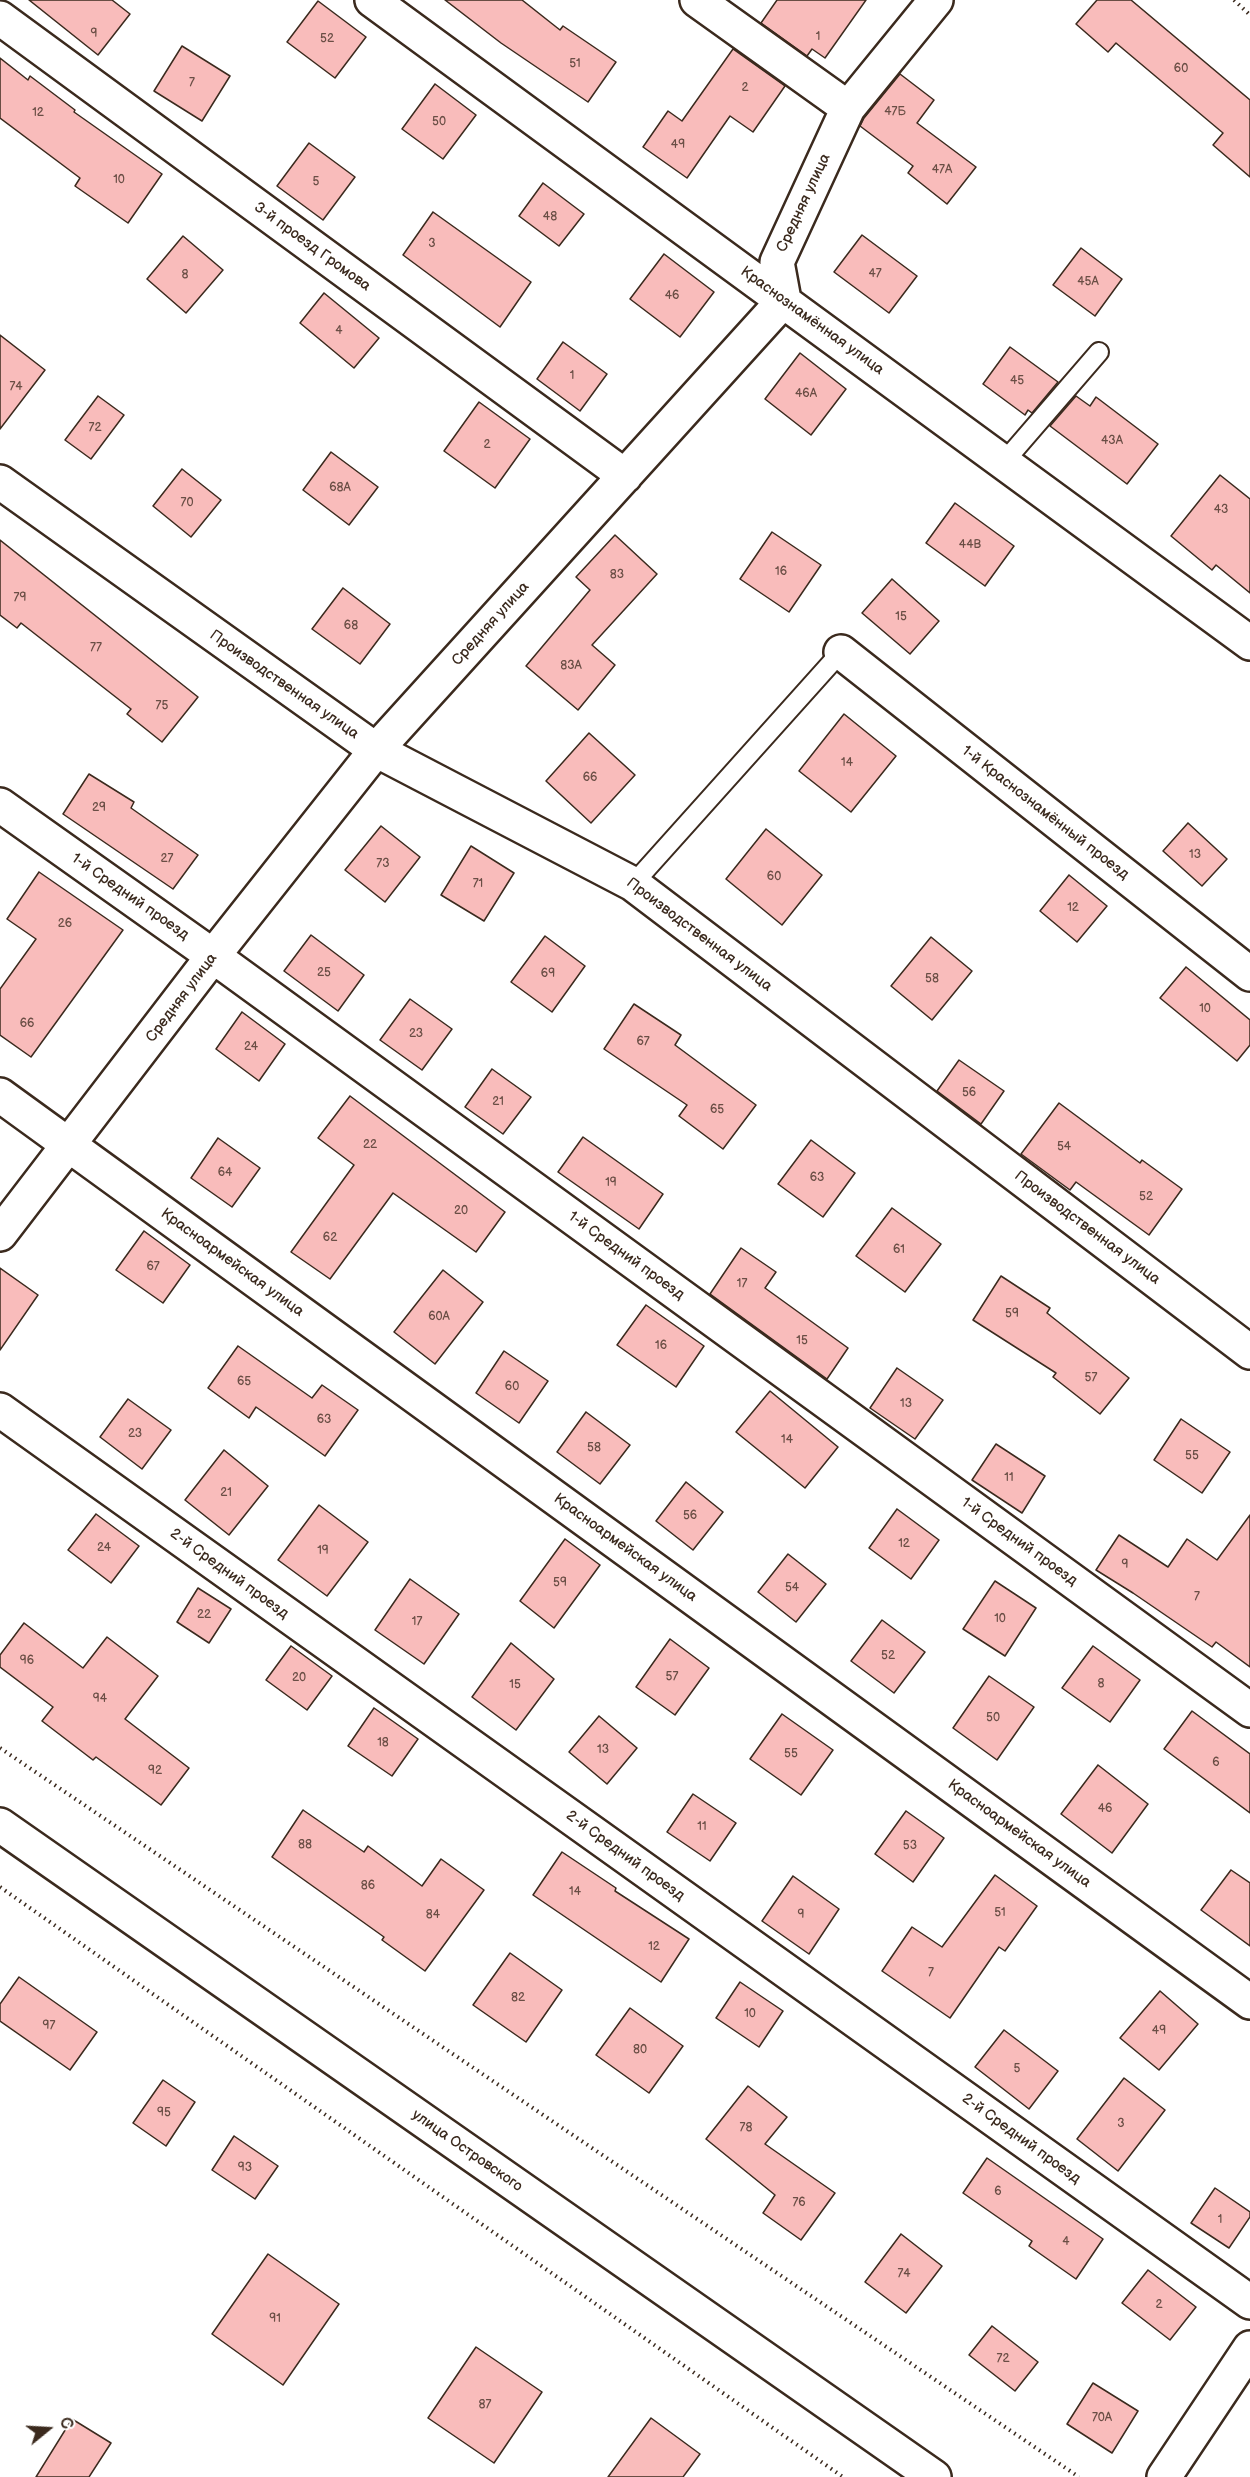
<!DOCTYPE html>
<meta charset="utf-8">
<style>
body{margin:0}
#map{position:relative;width:1250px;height:2477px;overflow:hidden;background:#fff;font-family:"Balsamiq Sans",sans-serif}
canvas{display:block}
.north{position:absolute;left:18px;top:2399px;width:60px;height:60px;-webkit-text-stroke:4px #fff;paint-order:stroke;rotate:72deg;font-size:16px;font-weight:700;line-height:24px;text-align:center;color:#3b2a1e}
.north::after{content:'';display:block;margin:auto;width:21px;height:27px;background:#3b2a1e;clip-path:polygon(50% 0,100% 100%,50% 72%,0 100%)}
</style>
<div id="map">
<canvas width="1250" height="2477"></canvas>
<div class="north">С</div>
</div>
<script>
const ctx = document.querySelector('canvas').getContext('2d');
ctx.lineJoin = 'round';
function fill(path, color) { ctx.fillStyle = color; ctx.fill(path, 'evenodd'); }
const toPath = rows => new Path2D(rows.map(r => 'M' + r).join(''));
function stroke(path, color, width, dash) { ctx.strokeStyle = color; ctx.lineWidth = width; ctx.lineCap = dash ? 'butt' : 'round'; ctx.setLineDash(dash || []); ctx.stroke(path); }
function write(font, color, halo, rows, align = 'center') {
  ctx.font = font + ' "Balsamiq Sans",sans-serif'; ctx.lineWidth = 4.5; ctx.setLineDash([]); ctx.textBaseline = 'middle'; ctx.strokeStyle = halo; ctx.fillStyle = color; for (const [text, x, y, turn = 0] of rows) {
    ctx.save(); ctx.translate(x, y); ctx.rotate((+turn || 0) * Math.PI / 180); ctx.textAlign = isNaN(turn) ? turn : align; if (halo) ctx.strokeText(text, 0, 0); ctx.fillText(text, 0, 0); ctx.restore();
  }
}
const building = toPath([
 [29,0,112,0,130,14,98,55,29,0],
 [445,0,522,0,560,30,563,26,616,62,588,102,501,43,445,0],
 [777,0,866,0,825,58,812,49,807,56,761,23,777,0],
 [1097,0,1131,0,1250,100,1250,177,1213,145,1223,133,1116,43,1108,52,1076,24,1097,0],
 [318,1,366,37,335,78,287,42,318,1],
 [182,46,230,76,202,121,154,91,182,46],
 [733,49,785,86,753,132,730,116,687,178,643,147,668,111,682,121,733,49],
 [0,58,28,80,30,76,75,110,74,112,162,174,128,223,75,186,80,178,0,118,0,58],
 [900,74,934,100,917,123,976,167,947,204,908,173,913,166,860,126,864,118,900,74],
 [435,84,476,115,443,159,402,129,435,84],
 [309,143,355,177,323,220,277,186,309,143],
 [543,183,584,214,559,246,519,216,543,183],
 [433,212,531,282,500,327,403,255,433,212],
 [862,235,917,276,889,313,834,272,862,235],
 [183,236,223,270,186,313,147,279,183,236],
 [1081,248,1122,279,1095,316,1053,285,1081,248],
 [664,254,714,292,680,337,630,299,664,254],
 [324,293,379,338,354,368,300,323,324,293],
 [0,335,45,370,0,429,0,335],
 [563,342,607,374,580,411,537,379,563,342],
 [1010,347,1058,382,1032,413,1028,410,1025,415,983,384,1010,347],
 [800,353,846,389,811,435,765,399,800,353],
 [98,396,124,415,91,459,65,440,98,396],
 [1076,396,1090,406,1096,397,1158,444,1127,484,1050,426,1076,396],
 [479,402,530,439,495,488,444,451,479,402],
 [331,452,378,487,349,525,303,490,331,452],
 [182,469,221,500,191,537,153,506,182,469],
 [1220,475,1250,499,1250,593,1216,565,1212,570,1171,536,1220,475],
 [955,503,1014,546,985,586,926,543,955,503],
 [772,532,821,565,789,612,740,579,772,532],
 [615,535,657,574,592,645,615,665,578,710,526,666,590,590,576,577,615,535],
 [0,540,198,697,162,742,127,714,131,709,21,623,17,628,0,615,0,540],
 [892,579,939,621,910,654,862,613,892,579],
 [343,588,390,624,360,664,312,629,343,588],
 [844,714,896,756,851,812,799,771,844,714],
 [589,733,635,775,591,823,546,781,589,733],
 [89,774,134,802,131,808,198,855,173,889,63,814,89,774],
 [1188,823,1227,859,1202,886,1163,851,1188,823],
 [381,826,420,857,385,902,345,870,381,826],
 [766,829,822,875,782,925,726,879,766,829],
 [471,846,514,873,484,921,441,895,471,846],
 [39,872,123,930,31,1057,0,1035,0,989,36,939,7,919,39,872],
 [1069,875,1107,906,1077,942,1040,911,1069,875],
 [311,935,364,975,338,1011,284,971,311,935],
 [545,936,585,966,552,1012,511,982,545,936],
 [931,937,972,971,932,1020,891,986,931,937],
 [1186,967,1250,1020,1250,1045,1237,1061,1160,998,1186,967],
 [410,999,452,1029,422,1070,380,1040,410,999],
 [634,1004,681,1035,675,1045,756,1105,723,1149,679,1116,687,1105,604,1049,634,1004],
 [242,1012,285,1044,259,1081,216,1049,242,1012],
 [959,1060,1004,1091,981,1124,937,1091,959,1060],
 [492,1069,531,1097,503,1134,465,1107,492,1069],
 [350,1096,505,1212,476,1252,393,1193,330,1279,291,1252,354,1165,318,1138,350,1096],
 [1059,1103,1140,1163,1142,1160,1182,1189,1149,1235,1076,1182,1070,1190,1021,1154,1059,1103],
 [583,1137,663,1194,639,1229,558,1172,583,1137],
 [218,1138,260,1168,232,1207,191,1178,218,1138],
 [811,1140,855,1173,823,1217,778,1184,811,1140],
 [892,1208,941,1244,905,1292,856,1256,892,1208],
 [144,1231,190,1265,163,1303,116,1270,144,1231],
 [741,1248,776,1272,765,1288,848,1348,827,1379,710,1294,741,1248],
 [0,1268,38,1295,0,1350,0,1268],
 [443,1270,483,1302,435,1364,394,1332,443,1270],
 [1001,1276,1050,1308,1047,1313,1129,1378,1100,1414,1053,1377,1056,1373,973,1320,1001,1276],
 [646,1305,704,1346,676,1387,617,1345,646,1305],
 [238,1346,312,1398,322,1385,358,1410,325,1456,256,1407,249,1418,208,1388,238,1346],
 [504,1351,548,1381,519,1423,476,1393,504,1351],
 [897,1368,943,1400,915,1439,870,1408,897,1368],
 [770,1391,838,1447,805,1488,736,1432,770,1391],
 [128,1399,171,1430,142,1469,100,1437,128,1399],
 [586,1412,630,1445,600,1484,557,1452,586,1412],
 [1181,1419,1230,1452,1202,1493,1154,1460,1181,1419],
 [996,1444,1045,1476,1022,1513,972,1480,996,1444],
 [224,1450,268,1486,229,1535,185,1500,224,1450],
 [686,1482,723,1512,693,1550,656,1521,686,1482],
 [319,1505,368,1542,327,1596,278,1560,319,1505],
 [897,1509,939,1540,911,1579,869,1548,897,1509],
 [96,1514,139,1546,111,1583,68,1550,96,1514],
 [1250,1515,1250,1667,1216,1642,1212,1647,1133,1593,1096,1570,1119,1535,1168,1567,1187,1539,1217,1560,1250,1515],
 [565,1539,600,1565,554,1628,520,1601,565,1539],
 [788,1554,826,1584,796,1622,758,1592,788,1554],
 [410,1579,459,1614,424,1664,375,1630,410,1579],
 [995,1581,1036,1608,1005,1656,963,1629,995,1581],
 [198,1588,231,1609,209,1643,177,1622,198,1588],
 [882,1620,925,1652,894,1693,851,1661,882,1620],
 [24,1623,83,1668,107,1637,158,1676,125,1719,189,1768,161,1805,96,1757,93,1760,42,1721,53,1707,0,1667,0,1655,24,1623],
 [670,1639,709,1668,675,1715,636,1687,670,1639],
 [511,1643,554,1679,516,1730,472,1697,511,1643],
 [291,1646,332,1676,307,1710,266,1680,291,1646],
 [1093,1646,1140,1680,1110,1722,1062,1688,1093,1646],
 [989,1676,1034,1707,997,1760,953,1728,989,1676],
 [374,1708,418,1739,392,1776,348,1746,374,1708],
 [1192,1711,1250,1754,1250,1813,1164,1749,1192,1711],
 [782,1714,833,1750,801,1795,750,1759,782,1714],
 [599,1716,637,1748,607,1784,569,1752,599,1716],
 [1098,1765,1148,1804,1112,1853,1061,1814,1098,1765],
 [693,1794,736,1823,710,1861,667,1832,693,1794],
 [303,1810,364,1852,368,1846,422,1886,441,1859,484,1890,425,1971,382,1940,384,1937,272,1857,303,1810],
 [906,1811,944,1838,913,1882,875,1854,906,1811],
 [562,1852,616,1888,615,1891,689,1939,661,1982,533,1895,562,1852],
 [1231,1870,1250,1883,1250,1946,1201,1910,1231,1870],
 [995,1875,1037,1906,1005,1951,999,1947,950,2018,882,1971,912,1927,942,1947,995,1875],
 [793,1876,839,1909,809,1954,762,1921,793,1876],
 [510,1953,562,1990,526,2042,473,2005,510,1953],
 [19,1977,97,2032,70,2070,0,2021,0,2004,19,1977],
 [740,1982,783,2011,759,2047,716,2018,740,1982],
 [1160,1991,1198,2024,1159,2070,1120,2038,1160,1991],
 [630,2008,683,2046,649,2093,596,2055,630,2008],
 [1004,2030,1058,2071,1029,2109,975,2067,1004,2030],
 [1124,2078,1165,2110,1118,2171,1077,2139,1124,2078],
 [163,2080,195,2102,166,2146,133,2123,163,2080],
 [748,2086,787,2117,765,2144,835,2193,801,2240,763,2213,775,2195,706,2139,748,2086],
 [234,2136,278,2166,255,2199,212,2170,234,2136],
 [987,2158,1103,2239,1076,2279,1029,2246,1032,2241,963,2193,987,2158],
 [1215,2188,1250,2212,1250,2217,1229,2248,1191,2223,1215,2188],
 [901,2234,942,2266,906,2313,865,2282,901,2234],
 [268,2254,339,2304,283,2385,212,2334,268,2254],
 [1148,2270,1196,2307,1170,2340,1122,2303,1148,2270],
 [992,2326,1038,2362,1015,2391,969,2355,992,2326],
 [476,2347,542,2392,494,2463,428,2418,476,2347],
 [1093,2383,1138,2411,1112,2453,1067,2424,1093,2383],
 [651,2418,700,2454,683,2477,608,2477,651,2418],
 [72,2419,111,2443,89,2477,36,2477,72,2419]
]);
const path = toPath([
 [1234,0,1250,15],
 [0,1748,1079,2477],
 [0,1887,843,2477]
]);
const lane = toPath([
 [1004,462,1099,352],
 [633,884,841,652]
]);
const street = toPath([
 [372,0,1250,643],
 [697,0,848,108],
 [0,18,625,476],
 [0,482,376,750,633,884,1250,1352],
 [841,652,1250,974],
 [0,805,213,956,1250,1710],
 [0,1095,1250,2002],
 [0,1234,213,956,376,750,784,300,777,262,848,108,936,0],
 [0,1410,1250,2302],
 [1164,2477,1250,2348]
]);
const secondary = toPath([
 [0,1825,934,2477]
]);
const numberNames = [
 ["9",94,34],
 ["1",818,37],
 ["52",327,39],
 ["51",575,64],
 ["60",1181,69],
 ["7",192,83],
 ["2",745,88],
 ["47Б",895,112],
 ["12",38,113],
 ["50",439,122],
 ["49",678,145],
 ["47А",942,170],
 ["10",119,180],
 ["5",316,182],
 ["48",550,217],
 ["3",432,244],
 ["47",875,274],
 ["8",185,275],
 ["45А",1088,282],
 ["46",672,296],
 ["4",339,331],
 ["1",572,376],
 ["45",1017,381],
 ["74",16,387],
 ["46А",806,394],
 ["72",95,428],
 ["43А",1112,441],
 ["2",487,445],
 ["68А",340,488],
 ["70",187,503],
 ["43",1221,510],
 ["44В",970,545],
 ["16",781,572],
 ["83",617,575],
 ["79",20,598],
 ["15",901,617],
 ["68",351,626],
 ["77",96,648],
 ["83А",571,666],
 ["75",162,706],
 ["14",847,763],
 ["66",590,778],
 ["29",99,808],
 ["13",1195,855],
 ["27",167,859],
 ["73",383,864],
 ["60",774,877],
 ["71",478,884],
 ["12",1073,908],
 ["26",65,924],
 ["25",324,973],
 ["69",548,974],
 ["58",932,979],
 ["10",1205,1009],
 ["66",27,1024],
 ["23",416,1034],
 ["67",643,1042],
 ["24",251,1047],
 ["56",969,1093],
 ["21",498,1102],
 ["65",717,1110],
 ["22",370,1145],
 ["54",1064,1147],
 ["64",225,1173],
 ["63",817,1178],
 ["19",611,1183],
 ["52",1146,1197],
 ["20",461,1211],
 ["62",330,1238],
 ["61",899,1250],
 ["67",153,1267],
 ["17",742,1284],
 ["59",1012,1314],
 ["60А",439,1317],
 ["15",802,1341],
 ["16",661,1346],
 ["57",1091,1378],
 ["65",244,1382],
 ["60",512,1387],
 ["13",906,1404],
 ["63",324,1420],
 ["23",135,1434],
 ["14",787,1440],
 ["58",594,1448],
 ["55",1192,1456],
 ["11",1009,1478],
 ["21",226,1493],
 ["56",690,1516],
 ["12",904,1544],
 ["24",104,1548],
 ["19",323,1551],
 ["9",1125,1565],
 ["59",560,1583],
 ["54",792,1588],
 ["7",1197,1597],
 ["22",204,1615],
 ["10",1000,1619],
 ["17",417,1622],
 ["52",888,1656],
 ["96",27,1661],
 ["57",672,1677],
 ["20",299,1678],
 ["8",1101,1684],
 ["15",515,1685],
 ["94",100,1699],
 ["50",993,1718],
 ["18",383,1743],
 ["13",603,1750],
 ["55",791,1754],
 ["6",1216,1763],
 ["92",155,1771],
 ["46",1105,1809],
 ["11",702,1827],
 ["88",305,1845],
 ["53",910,1846],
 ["86",368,1886],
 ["14",575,1892],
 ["51",1000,1913],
 ["84",433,1915],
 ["9",801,1915],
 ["12",654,1947],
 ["7",931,1973],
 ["82",518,1998],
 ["10",750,2014],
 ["97",49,2026],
 ["49",1159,2031],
 ["80",640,2050],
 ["5",1017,2069],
 ["95",164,2113],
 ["3",1121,2124],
 ["78",746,2128],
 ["93",245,2168],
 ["6",998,2192],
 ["76",799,2203],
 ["1",1220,2220],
 ["4",1066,2242],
 ["74",904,2274],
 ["2",1159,2305],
 ["91",275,2319],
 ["72",1003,2359],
 ["87",485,2405],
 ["70А",1102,2418]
];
const streetNames = [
 ["Средняя улица",804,203,-65],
 ["3-й проезд Громова",312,247,36],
 ["Краснознамённая улица",812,321,36],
 ["Средняя улица",491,624,-48],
 ["Производственная улица",284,685,35],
 ["1-й Краснознамённый проезд",1045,813,38],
 ["1-й Средний проезд",130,897,35],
 ["Производственная улица",699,935,37],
 ["Средняя улица",182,998,-53],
 ["Производственная улица",1087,1228,37],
 ["1-й Средний проезд",626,1256,36],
 ["Красноармейская улица",232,1263,36],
 ["1-й Средний проезд",1019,1542,36],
 ["Красноармейская улица",625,1548,36],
 ["2-й Средний проезд",229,1574,36],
 ["Красноармейская улица",1019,1834,36],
 ["2-й Средний проезд",625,1856,36],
 ["2-й Средний проезд",1021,2139,36],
 ["улица Островского",467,2151,35]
];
fill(building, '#f9bcbb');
stroke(building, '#3b2a1e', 1.5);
stroke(lane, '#3b2a1e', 22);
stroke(street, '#3b2a1e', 38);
stroke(secondary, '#3b2a1e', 38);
stroke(path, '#3b2a1e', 4, [1.5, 4.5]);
stroke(lane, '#fff', 18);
stroke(street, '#fff', 33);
stroke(secondary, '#fff', 33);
write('12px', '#6a4e45', null, numberNames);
write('15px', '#3b2a1e', '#fff', streetNames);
</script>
